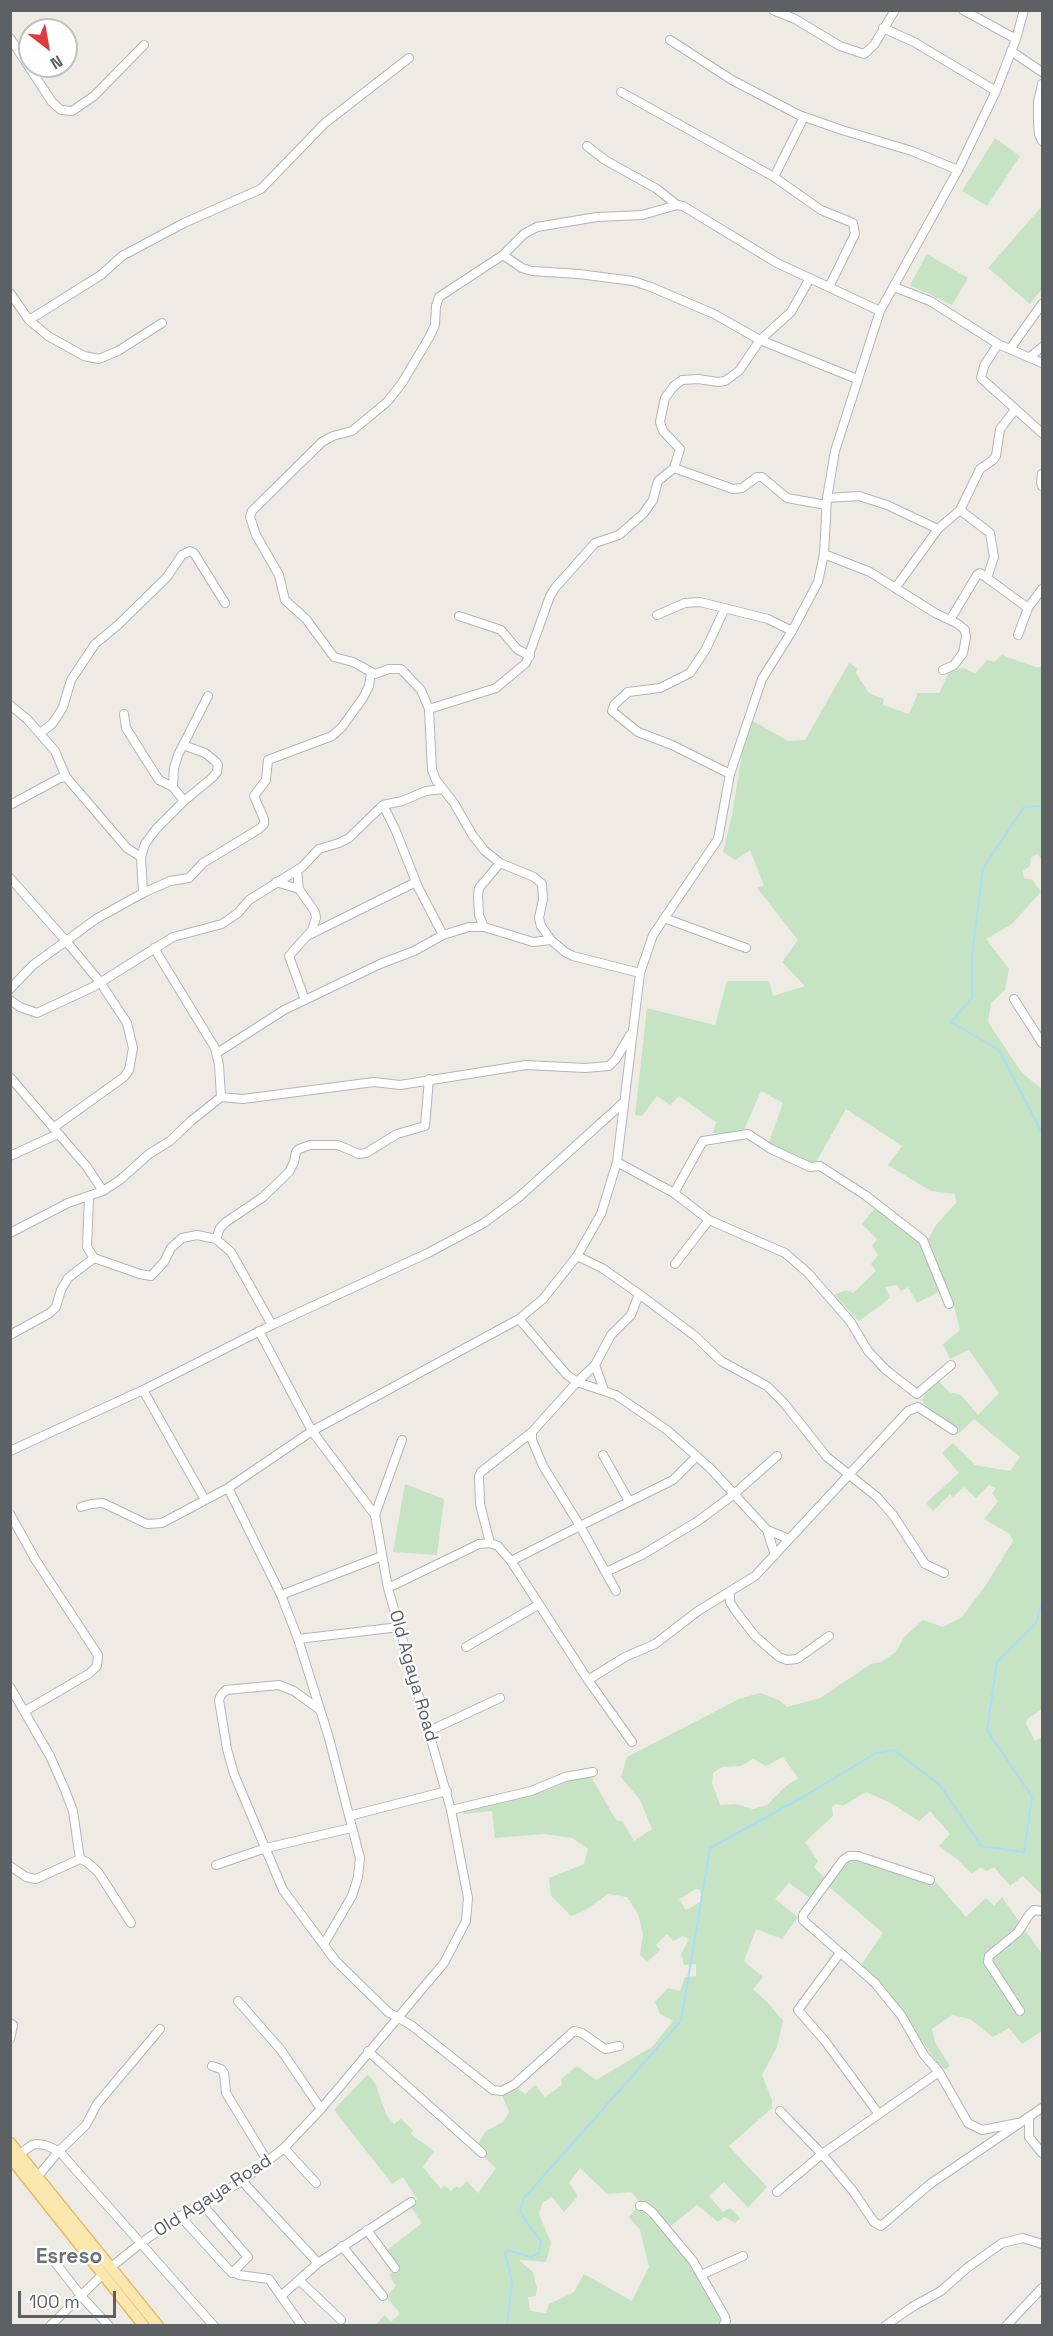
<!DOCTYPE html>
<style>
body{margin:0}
#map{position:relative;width:1053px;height:2336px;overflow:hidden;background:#eeebe5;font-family:"Space Grotesk",sans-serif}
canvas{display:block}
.frame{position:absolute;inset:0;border:12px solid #5d6164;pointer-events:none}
.north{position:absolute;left:18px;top:18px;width:60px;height:60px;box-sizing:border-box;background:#fff;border:2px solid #bec0c1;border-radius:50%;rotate:149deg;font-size:16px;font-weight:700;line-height:24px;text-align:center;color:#5d6164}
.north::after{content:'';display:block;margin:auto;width:21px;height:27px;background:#dd3b3c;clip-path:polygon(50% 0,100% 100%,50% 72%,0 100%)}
.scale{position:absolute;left:18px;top:2291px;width:98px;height:27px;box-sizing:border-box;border:3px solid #5d6164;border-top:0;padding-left:8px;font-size:18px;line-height:21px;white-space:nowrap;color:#5d6164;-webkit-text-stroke:4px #fff;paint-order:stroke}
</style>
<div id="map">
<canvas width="1053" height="2336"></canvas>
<div class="frame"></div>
<div class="north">N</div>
<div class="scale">100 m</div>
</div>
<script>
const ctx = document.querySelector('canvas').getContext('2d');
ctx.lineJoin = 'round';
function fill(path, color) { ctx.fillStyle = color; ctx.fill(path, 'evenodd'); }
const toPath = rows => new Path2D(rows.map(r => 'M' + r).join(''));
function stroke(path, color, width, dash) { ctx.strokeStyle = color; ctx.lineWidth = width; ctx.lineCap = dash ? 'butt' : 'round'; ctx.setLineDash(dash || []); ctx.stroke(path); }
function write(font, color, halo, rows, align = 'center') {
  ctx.font = font + ' "Space Grotesk",sans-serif'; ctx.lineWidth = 4.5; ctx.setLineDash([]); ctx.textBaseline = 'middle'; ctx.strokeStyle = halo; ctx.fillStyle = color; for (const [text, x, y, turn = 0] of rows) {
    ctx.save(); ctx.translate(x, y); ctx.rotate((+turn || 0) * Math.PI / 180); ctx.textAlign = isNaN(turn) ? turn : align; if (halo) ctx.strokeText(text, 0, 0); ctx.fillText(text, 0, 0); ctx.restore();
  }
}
const green = toPath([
 [995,138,1020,156,987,206,962,191],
 [1042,206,1042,289,1030,304,988,268],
 [927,254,968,278,952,305,910,285],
 [1002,655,1035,667,1042,667,1042,859,1037,854,1031,857,1030,866,1023,871,1024,878,1033,880,1041,892,1012,924,986,939,1009,969,1005,990,991,1003,988,1022,1022,1073,1042,1089,1042,1709,1027,1719,1026,1723,1035,1741,1042,1737,1042,1895,1023,1876,1010,1886,994,1867,986,1871,980,1867,972,1874,957,1859,939,1846,950,1834,930,1811,919,1821,889,1802,866,1792,843,1806,836,1804,832,1807,833,1816,805,1842,818,1861,814,1867,824,1877,825,1881,810,1898,789,1883,775,1899,798,1917,782,1939,756,1929,744,1961,763,1977,753,1989,769,2004,783,2021,777,2047,762,2075,772,2100,772,2108,729,2146,767,2187,748,2208,724,2182,709,2196,723,2212,730,2208,740,2218,735,2223,724,2217,718,2222,697,2205,671,2226,640,2202,631,2192,607,2194,580,2168,569,2183,578,2196,564,2212,552,2197,543,2202,539,2214,551,2243,546,2262,519,2260,533,2272,537,2288,536,2296,528,2297,530,2311,546,2313,549,2304,574,2292,584,2274,632,2301,649,2267,640,2230,629,2217,637,2207,663,2228,680,2249,703,2286,721,2321,715,2325,375,2325,385,2315,391,2322,400,2313,386,2297,396,2286,389,2275,397,2269,386,2251,422,2223,410,2206,417,2199,403,2177,392,2184,334,2110,368,2074,375,2083,386,2114,394,2124,401,2119,413,2130,411,2134,434,2151,423,2167,441,2189,444,2185,451,2191,456,2186,460,2188,467,2181,478,2193,496,2168,481,2154,478,2144,486,2131,503,2122,509,2112,502,2095,516,2087,525,2094,535,2085,545,2097,562,2085,561,2079,577,2066,596,2080,652,2047,673,2021,660,2014,655,2002,668,1988,680,1991,685,1977,696,1976,696,1964,684,1965,681,1954,689,1939,683,1936,673,1941,667,1934,656,1945,660,1950,647,1962,640,1955,643,1934,638,1914,627,1897,608,1894,584,1911,571,1916,551,1896,549,1878,584,1864,588,1849,572,1838,544,1834,495,1838,492,1811,463,1814,463,1812,547,1790,589,1773,616,1820,623,1822,634,1841,652,1829,640,1800,621,1777,627,1757,739,1699,760,1693,779,1700,787,1707,820,1698,871,1664,881,1662,896,1652,904,1637,923,1620,943,1627,962,1617,986,1585,1013,1541,1010,1534,984,1519,998,1501,992,1493,996,1488,989,1485,976,1498,964,1487,953,1497,950,1494,933,1511,926,1503,959,1473,942,1453,953,1443,975,1465,1010,1471,1020,1457,974,1419,958,1434,928,1409,922,1400,927,1391,939,1381,949,1392,961,1395,978,1415,999,1393,969,1350,950,1359,943,1344,960,1330,953,1302,946,1288,917,1303,908,1287,901,1291,897,1285,885,1287,890,1298,859,1321,834,1295,846,1290,853,1293,876,1271,871,1264,878,1255,872,1246,877,1239,862,1224,874,1209,907,1226,928,1240,936,1225,956,1203,955,1194,931,1191,888,1165,902,1146,846,1109,815,1164,794,1156,769,1142,783,1103,761,1091,744,1130,730,1134,713,1133,716,1122,679,1096,670,1105,657,1096,642,1116,635,1115,647,1008,715,1025,727,981,769,981,773,996,805,986,782,962,798,940,757,888,764,885,750,850,735,860,723,852,732,815,743,749,753,721,788,741,805,740,849,663,857,668,856,673,869,693,884,699,883,705,909,714,918,693,939,693,950,670,964,668,975,674,987,660,994,662],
 [783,1757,798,1778,786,1786,767,1805,753,1809,736,1804,720,1805,712,1783,713,1773,722,1767,741,1766,753,1759,766,1766],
 [696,1889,700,1890,702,1901,686,1910,679,1899],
 [405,1484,444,1499,437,1555,393,1552],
 [856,1857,936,1882,966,1917,986,1898,994,1906,1002,1897,1042,1954,1042,2031,1022,2044,1009,2028,993,2037,970,2019,952,2015,932,2029,935,2042,950,2066,946,2069,941,2068,894,2001,861,1965,883,1933,828,1886,847,1860]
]);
const stream = toPath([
 [1042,806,1024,807,983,868,972,954,972,998,951,1022,999,1050,1042,1133],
 [507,2326,512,2282,505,2253,508,2250,531,2257,539,2253,541,2241,528,2224,520,2211,524,2198,681,2021,710,1848,803,1797,876,1753,894,1750,940,1785,981,1846,1024,1852,1032,1797,987,1730,997,1662,1036,1623,1042,1601]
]);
const minor = toPath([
 [773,10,795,19,840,46,864,54,874,45,895,10],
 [963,10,1016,39],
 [883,28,914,42,996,91],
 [10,38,52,102,61,110,72,111,94,96,144,45],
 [670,40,732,80,799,115,842,130,912,151,958,170],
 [1011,51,1042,72],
 [1042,84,1038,102,1038,122,1039,134,1042,141],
 [621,92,774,177,821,210,853,223,855,234,829,287],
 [587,146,605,160,657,189,677,205],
 [774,177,804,117],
 [503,255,522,268,532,271,579,274,633,281,651,287,714,314,760,340,857,379],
 [809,280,791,312,760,340,739,371,725,381,718,382,698,379,682,380,674,386,665,398,660,422,663,431,680,449,674,468,733,489,742,488,757,477,762,477,787,498,826,505],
 [894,287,930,301,998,344,1042,363],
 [10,293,29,320,48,336,84,356,99,359,118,351,162,323],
 [29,320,101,275,122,256,184,223,261,189,325,123,409,58],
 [998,344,984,366,981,378,1042,433],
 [1010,349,1042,304],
 [1030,357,1042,347],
 [1042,474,1041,482,1042,486],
 [827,498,859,496,887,505,938,529],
 [960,510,990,533,994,557,987,578],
 [824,554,870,572,935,613,958,624,965,630,966,637,963,653,954,665,943,670],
 [896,587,938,529,960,510,980,469,993,460,996,456,1000,429,1015,410],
 [725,608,706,649,690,673,660,688,628,692,614,705,612,711,638,732,672,745,730,774],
 [657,615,685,603,700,602,768,619,792,631],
 [459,616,501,630,517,649,530,656],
 [950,620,977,575,980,573,1028,608],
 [1018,635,1028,608,1042,589],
 [10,705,27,719,55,751,66,777],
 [429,709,496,688,526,663,550,596,555,588,595,543,619,535,643,514,653,500,658,481,674,468],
 [124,714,126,728,155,774,159,780,173,787,184,801],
 [40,733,52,724,57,717,63,707,71,680,95,644,118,625,167,577,182,555,190,551,194,553,225,603],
 [173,787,174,768,178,755,208,696],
 [10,805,60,778,66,777,127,848,141,857,143,893],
 [383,805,395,829,418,887,443,935],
 [141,857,145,844,156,829,184,801,212,778,217,772,218,765,215,761,205,753,183,745],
 [500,863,479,888,478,896,479,915,484,927,533,942,551,940],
 [10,878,66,941,33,965,10,989],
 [276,882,299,889],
 [664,918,746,948],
 [309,935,416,882],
 [640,973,573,956,565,952,551,940,541,926,539,918,543,899,542,884,534,877,500,863,485,851,473,836,454,803,436,780,432,770,429,709,421,690,401,669,389,669,375,674,353,662,334,657,306,619,285,600,279,575,256,535,250,517,252,511,322,442,333,436,352,431,387,402,402,383,430,336,435,325,436,306,439,297,503,255,524,234,537,227,597,217,642,215,677,205,683,206,777,263,880,311],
 [1014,999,1042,1043],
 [10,1000,20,1007,37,1013,93,987,173,937,222,924,238,913,249,900,302,867,319,849,339,843,349,838,383,805,402,801,426,791,443,789],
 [305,1000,380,964,414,951,443,935,469,927,484,927],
 [217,1053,284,1010,305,1000,289,956,312,930,316,918,315,912,299,889,297,871],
 [10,1077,87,1167,103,1191],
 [221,1097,243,1099,374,1082,400,1085,526,1065,585,1068,609,1066,616,1059,630,1035],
 [53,1128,124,1077,129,1070,133,1048,127,1023,100,982,66,941,96,919,143,893,170,881,189,878,203,863,259,829,264,824,264,819,254,796,266,780,268,760,332,736,342,727,363,698,369,686,371,673],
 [10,1156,58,1134],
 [617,1162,674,1193,703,1141,748,1134,771,1149,810,1167,820,1166,865,1195,923,1240,949,1304],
 [674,1193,709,1220,785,1253,808,1273,850,1321,868,1351,886,1370,917,1394,951,1365],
 [89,1197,87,1247,94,1258,140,1274,151,1276,164,1262,171,1248,182,1238,197,1235,216,1239,231,1252,272,1325],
 [10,1233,68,1203,103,1191,120,1180,149,1154,170,1141,191,1121,221,1097,219,1065,215,1048,154,948],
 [216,1239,220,1228,226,1222,263,1197,289,1172,294,1162,296,1152,299,1149,310,1145,338,1145,359,1154,366,1153,397,1134,425,1126,429,1079],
 [577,1256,602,1268,639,1294,695,1336,721,1361,767,1386,784,1403,827,1457,877,1497,893,1515,925,1564,944,1573],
 [675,1264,709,1220],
 [519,1319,567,1375,577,1382,616,1395,667,1430,711,1469,767,1530,775,1555],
 [10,1335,50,1313,56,1307,61,1290,68,1278,94,1258],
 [595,1365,604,1390],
 [143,1390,205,1500],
 [10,1451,143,1390,272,1325,428,1253,484,1223,519,1197,624,1102],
 [603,1455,629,1501],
 [228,1488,281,1595,298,1639,329,1738,360,1858,358,1877,352,1896,324,1944],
 [81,1507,91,1504,103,1503,147,1524,162,1523,228,1488,312,1431,519,1319,543,1299,577,1256,601,1214,617,1162,640,973,653,935,718,839,730,774,762,679,792,631,818,582,824,554,827,498,835,451,880,311,958,170,996,91,1016,39,1024,10],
 [10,1514,35,1559,98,1655,97,1666,90,1673,25,1711],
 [375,1515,402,1440],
 [767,1530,789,1539],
 [490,1543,480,1504,479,1476,481,1472,532,1432],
 [511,1561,580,1526,543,1466,532,1440,532,1432,577,1382,595,1365,611,1335,631,1315,639,1294],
 [606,1572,642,1555,698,1521,733,1495,777,1456],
 [388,1588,479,1544,490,1543,498,1546,511,1561,588,1680,632,1742],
 [616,1591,580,1526,673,1480,696,1457],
 [730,1591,730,1602,735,1610,755,1636,779,1657,787,1660,797,1659,829,1636],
 [281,1595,382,1556],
 [298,1639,399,1627],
 [466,1647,538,1605],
 [588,1680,625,1657,655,1644,698,1611,755,1576,908,1411,918,1407,953,1430],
 [10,1687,50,1756,65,1790,73,1811,80,1859],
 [320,1710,294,1691,279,1685,226,1690,221,1695,219,1700,227,1749,234,1774,283,1890,335,1960,388,2012,411,2025,493,2090,502,2091,515,2084,574,2031,582,2033,605,2049,619,2046],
 [429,1731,500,1698],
 [451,1810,531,1791,565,1777,593,1772],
 [349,1816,447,1791],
 [216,1865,266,1848,351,1828],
 [10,1866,26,1877,36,1879,80,1859,87,1862,98,1872,131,1923],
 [930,1880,858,1856,849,1856,843,1860,803,1915,803,1920,875,1983,887,1998,901,2015,924,2055,939,2072,968,2123,982,2130,1018,2123],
 [840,1953,798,2010,825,2041,878,2113],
 [238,2001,281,2050,321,2109],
 [1020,2011,988,1962,989,1956,1018,1932,1029,1915,1034,1910,1042,1911],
 [10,2023,13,2025,10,2039],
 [368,2051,482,2153],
 [212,2066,221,2069,224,2073,226,2093,268,2162],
 [780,2111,822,2154,853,2191,874,2222,881,2226,930,2184,1042,2108],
 [1029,2117,1029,2137,1042,2153],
 [284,2148,316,2183],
 [20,2154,32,2145,37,2144,45,2145,59,2151,86,2125,97,2104,160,2029],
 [38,2176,59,2151,214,2326],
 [242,2181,318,2263],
 [777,2192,822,2154,939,2072],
 [202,2204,248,2257,232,2273],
 [640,2206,644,2206,652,2212,693,2261,725,2317,726,2321,723,2326],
 [180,2216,229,2270,239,2275,269,2279,302,2326],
 [367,2230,395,2268],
 [342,2246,383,2296],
 [51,2257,82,2297,109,2326],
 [110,2268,141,2243,180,2216,242,2181,284,2148,321,2109,444,1963,466,1921,468,1898,451,1810,388,1588,375,1515,312,1431,259,1331],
 [701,2275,743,2256],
 [299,2280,341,2320],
 [281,2296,318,2263,411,2202],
 [50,2326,103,2274],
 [885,2326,912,2307,941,2291,967,2268,1002,2243,1023,2238,1042,2244],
 [1006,2326,1042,2288]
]);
const major = toPath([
 [10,2143,158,2326],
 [10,2157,144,2326]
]);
const streetNames = [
 ["Old Agaya Road",413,1676,74],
 ["Old Agaya Road",213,2196,-33]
];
const quarterNames = [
 ["Esreso",69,2257]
];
fill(green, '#c6e4c3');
stroke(stream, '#aaddf9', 2);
stroke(minor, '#b2b5b9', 10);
stroke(major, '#e8b864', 13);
stroke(minor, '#fff', 8);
stroke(major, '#f9e7ae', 10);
write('18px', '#5d6164', '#fff', streetNames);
write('bold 21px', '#6e7376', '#fff', quarterNames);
</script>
